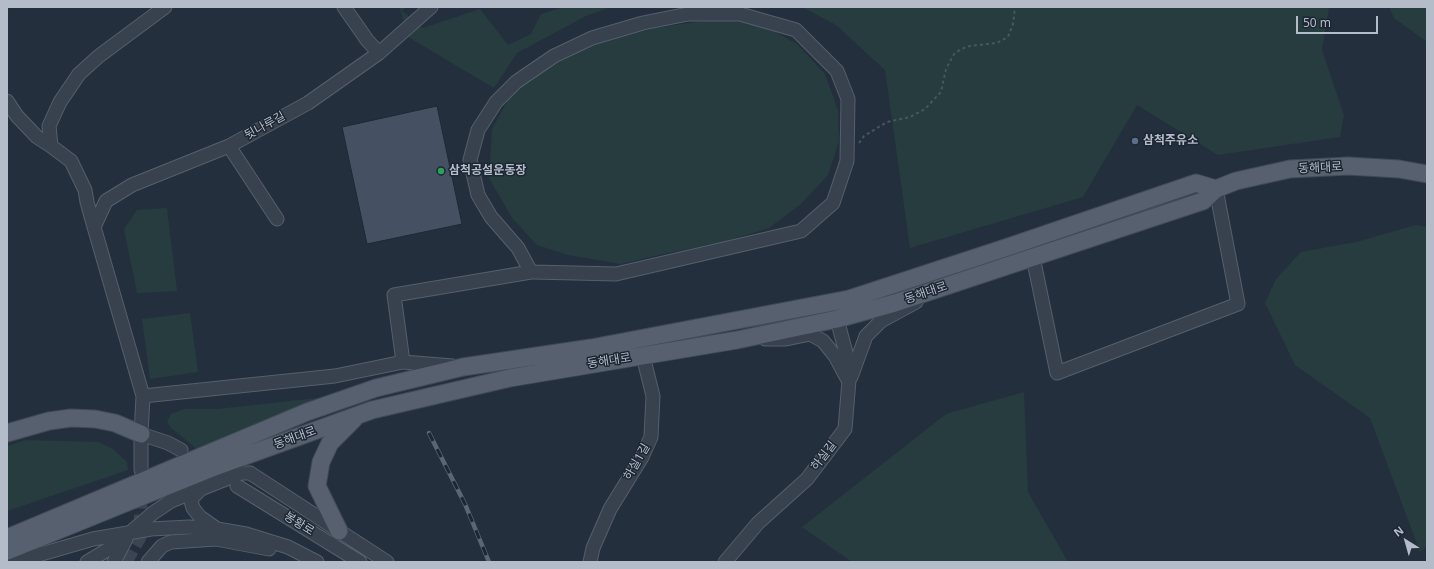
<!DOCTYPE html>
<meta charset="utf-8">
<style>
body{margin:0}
#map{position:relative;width:1434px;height:569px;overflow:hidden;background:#242f3e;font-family:"Noto Sans",sans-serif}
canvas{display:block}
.frame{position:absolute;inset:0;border:8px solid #b4bcc9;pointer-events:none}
.north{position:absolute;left:1386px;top:521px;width:40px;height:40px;-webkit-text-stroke:3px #1d2633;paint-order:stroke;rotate:323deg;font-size:11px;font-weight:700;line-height:16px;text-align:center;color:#b4bcc9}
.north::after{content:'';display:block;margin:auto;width:14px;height:18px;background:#b4bcc9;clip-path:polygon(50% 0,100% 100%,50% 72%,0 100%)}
.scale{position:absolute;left:1296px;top:16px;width:82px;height:18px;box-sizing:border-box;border:2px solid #b4bcc9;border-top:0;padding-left:5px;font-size:12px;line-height:14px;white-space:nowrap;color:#b4bcc9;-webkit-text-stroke:3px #1d2633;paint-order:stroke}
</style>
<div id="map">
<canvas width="1434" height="569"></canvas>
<div class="frame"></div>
<div class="north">N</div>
<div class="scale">50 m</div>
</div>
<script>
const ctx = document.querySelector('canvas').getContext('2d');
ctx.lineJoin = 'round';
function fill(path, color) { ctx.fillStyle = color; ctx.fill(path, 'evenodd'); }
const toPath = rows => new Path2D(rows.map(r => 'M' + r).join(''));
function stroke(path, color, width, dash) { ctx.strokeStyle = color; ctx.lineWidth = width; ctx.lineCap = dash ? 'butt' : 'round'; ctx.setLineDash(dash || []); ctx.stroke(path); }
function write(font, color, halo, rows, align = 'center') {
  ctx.font = font + ' "Noto Sans","Noto Sans KR",sans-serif'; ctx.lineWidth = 3; ctx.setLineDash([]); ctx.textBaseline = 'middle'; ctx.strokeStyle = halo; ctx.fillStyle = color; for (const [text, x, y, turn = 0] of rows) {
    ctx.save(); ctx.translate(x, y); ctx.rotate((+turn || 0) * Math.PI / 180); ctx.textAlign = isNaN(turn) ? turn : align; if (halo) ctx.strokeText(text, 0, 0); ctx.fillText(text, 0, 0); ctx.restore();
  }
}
const green = toPath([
 [398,7,406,7,402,11,423,28,480,9,508,45,531,34,541,14,564,7,611,7,586,16,517,53,494,88,408,37,401,11],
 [802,7,1329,7,1322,50,1344,115,1340,137,1218,155,1137,105,1083,197,910,248,885,70,836,25],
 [1389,7,1427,7,1427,42,1394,18],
 [716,19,761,24,797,44,825,74,838,110,839,141,828,175,801,204,769,228,723,242,663,254,621,264,568,255,537,245,512,218,489,178,492,129,514,89,539,73,589,46,655,28],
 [167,208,177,291,137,293,124,229,137,210],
 [1416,225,1427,227,1427,546,1420,552,1370,418,1295,365,1265,303,1276,279,1301,252,1356,242],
 [190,313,198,372,150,379,142,319],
 [1024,392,1028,492,1068,562,852,562,802,527,946,414],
 [336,396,198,450,171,428,167,422,171,414,184,409,217,409],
 [26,440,98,442,113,449,127,462,128,470,7,511,7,446]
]);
const building = toPath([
 [437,106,462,224,367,244,342,127,437,106]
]);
const minorTunnel = toPath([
 [126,562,140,537,141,489]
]);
const path = toPath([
 [859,143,864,136,887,122,910,117,925,109,941,92,946,69,954,54,961,49,970,46,997,43,1008,37,1013,24,1015,7]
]);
const minor = toPath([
 [344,7,367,40,379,53],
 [7,101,17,116,37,137,51,146,71,161,85,190,87,202,94,227],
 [51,146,49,126,60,102,79,74,99,56,165,7],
 [229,146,277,219],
 [1033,257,1057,373,1238,304,1216,189],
 [765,339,786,339,810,334,823,341,835,356,848,380],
 [453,366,403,362,394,295,531,272,533,272,616,274,801,231,833,203,847,161,848,99,837,71,796,30,740,14,688,14,643,23,592,38,554,56,516,82,496,102,478,130,470,160,478,195,491,217,518,248,531,272],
 [851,377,866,336,881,321,916,302],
 [143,396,335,376,403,362],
 [141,434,168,443,181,450],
 [141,470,141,434,143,396,94,227,106,201,132,185,229,146,308,103,379,53,431,7],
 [237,486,360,562],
 [200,490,193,497,191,501,193,508,200,517,217,529],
 [14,562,93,539,151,529,189,527,217,529,246,534,288,547,317,562],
 [87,562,117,544,153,513,171,501,241,473,250,473,387,562],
 [114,562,126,539],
 [148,562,162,546,171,542,216,539,269,549],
 [590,562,593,548,610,509,642,457,651,437,653,396,643,356],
 [725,562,758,523,807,479,845,429,850,368,837,319]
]);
const major = toPath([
 [7,433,49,421,71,418,95,419,115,423,141,434],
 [339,531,317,486,321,462,330,443,354,419],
 [7,538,307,412,376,388,463,367,591,348,849,299,1005,248,1196,183,1216,189],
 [7,551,209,469,372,410,510,378,737,340,837,319,895,303,1203,201,1216,189,1236,181,1290,169,1348,166,1399,169,1427,174]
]);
const rail = toPath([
 [429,433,465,504,489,562]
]);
const markers = [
 [1135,141,4,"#5c6f8a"],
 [441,171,4,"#2e9e5b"]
];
const streetNames = [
 ["뒷나루길",265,126,-29],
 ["동해대로",1320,168,-3],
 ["동해대로",926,293,-19],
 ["동해대로",609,361,-9],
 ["동해대로",295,438,-20],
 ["하실길",824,456,-52],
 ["하실1길",637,462,-60],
 ["봉황로",299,524,32]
];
const poiNames = [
 ["삼척주유소",1143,141],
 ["삼척공설운동장",449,171]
];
fill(green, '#263c3f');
fill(building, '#455162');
stroke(building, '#1f2835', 1);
stroke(minorTunnel, '#3a4453', 13, [13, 6]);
stroke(minor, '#565f6c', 15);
stroke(major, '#414a57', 19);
stroke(path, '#44595c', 2, [3, 3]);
stroke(minor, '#38414e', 13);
stroke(major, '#56606e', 17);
stroke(rail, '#5a6575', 4.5);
stroke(rail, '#1d2633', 3, [9]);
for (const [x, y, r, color] of markers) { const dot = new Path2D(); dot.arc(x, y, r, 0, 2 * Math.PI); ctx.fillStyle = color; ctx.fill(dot); stroke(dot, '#1d2633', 1.5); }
write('12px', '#b4bcc9', '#1d2633', streetNames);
write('bold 12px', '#b4bcc9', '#1d2633', poiNames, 'left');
</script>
